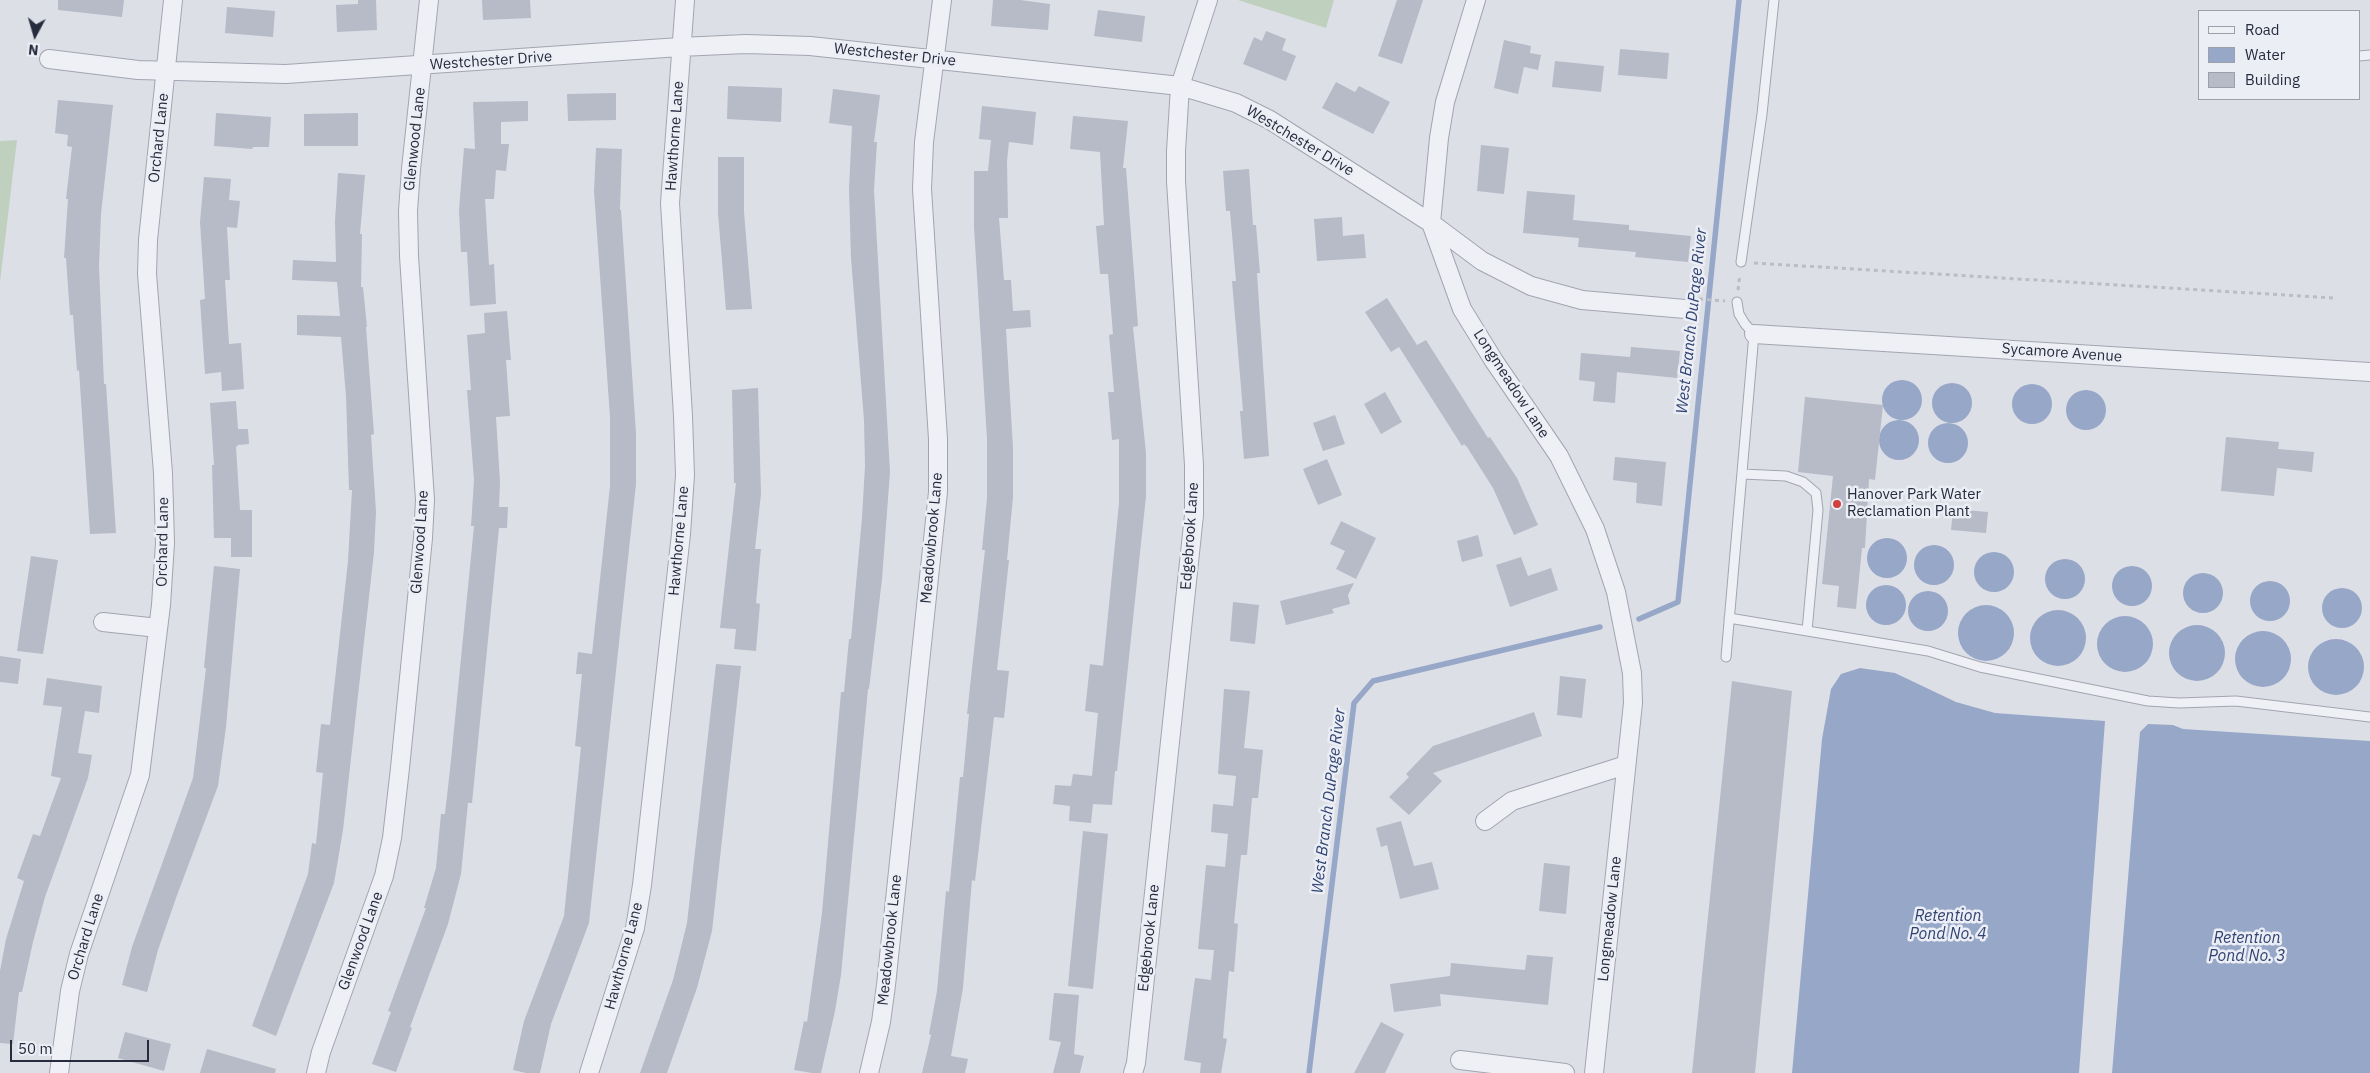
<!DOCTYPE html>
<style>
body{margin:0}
#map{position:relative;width:2370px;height:1073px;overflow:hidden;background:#dddfe7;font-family:"IBM Plex Sans",sans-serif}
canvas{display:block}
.legend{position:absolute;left:2198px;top:10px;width:162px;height:90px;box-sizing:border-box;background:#eceef5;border:1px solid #9da0ab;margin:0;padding:6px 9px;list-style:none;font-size:15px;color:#262b3d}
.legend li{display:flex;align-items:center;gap:10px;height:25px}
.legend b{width:25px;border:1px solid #9da0ab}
.north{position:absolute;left:10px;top:10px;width:50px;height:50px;-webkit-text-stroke:4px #eceef5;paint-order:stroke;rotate:186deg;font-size:14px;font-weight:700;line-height:20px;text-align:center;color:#262b3d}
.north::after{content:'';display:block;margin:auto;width:18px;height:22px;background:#262b3d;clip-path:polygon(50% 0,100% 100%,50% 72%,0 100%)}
.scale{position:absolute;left:10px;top:1040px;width:139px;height:22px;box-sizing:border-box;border:2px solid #262b3d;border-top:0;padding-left:6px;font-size:15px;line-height:18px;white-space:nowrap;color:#262b3d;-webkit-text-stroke:4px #eceef5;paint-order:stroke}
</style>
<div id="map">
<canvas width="2370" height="1073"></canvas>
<ul class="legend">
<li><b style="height:6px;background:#eff0f5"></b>Road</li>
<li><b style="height:14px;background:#97a7c8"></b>Water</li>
<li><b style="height:14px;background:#b7bac7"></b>Building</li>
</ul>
<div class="north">N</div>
<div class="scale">50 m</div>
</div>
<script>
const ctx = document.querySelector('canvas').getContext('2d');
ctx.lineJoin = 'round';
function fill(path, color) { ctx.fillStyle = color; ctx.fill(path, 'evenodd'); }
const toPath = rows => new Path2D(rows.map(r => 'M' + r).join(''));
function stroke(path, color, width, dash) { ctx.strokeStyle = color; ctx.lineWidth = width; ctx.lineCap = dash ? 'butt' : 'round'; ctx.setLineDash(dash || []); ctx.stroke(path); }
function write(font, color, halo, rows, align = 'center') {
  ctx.font = font + ' "IBM Plex Sans",sans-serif'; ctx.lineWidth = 5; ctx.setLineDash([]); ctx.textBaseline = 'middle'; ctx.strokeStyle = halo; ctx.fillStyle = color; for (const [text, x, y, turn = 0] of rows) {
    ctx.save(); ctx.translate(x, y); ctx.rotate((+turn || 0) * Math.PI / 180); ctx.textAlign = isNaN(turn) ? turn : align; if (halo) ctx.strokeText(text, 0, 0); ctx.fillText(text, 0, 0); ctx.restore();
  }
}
const green = toPath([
 [1238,0,1334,0,1326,28],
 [17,140,0,282,0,141]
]);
const water = toPath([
 '1882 400a20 20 0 1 1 40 0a20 20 0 1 1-40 0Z',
 '1932 403a20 20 0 1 1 40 0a20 20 0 1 1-40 0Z',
 '2012 404a20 20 0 1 1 40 0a20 20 0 1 1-40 0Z',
 '2066 410a20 20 0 1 1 40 0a20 20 0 1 1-40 0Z',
 '1879 440a20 20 0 1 1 40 0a20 20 0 1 1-40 0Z',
 '1928 443a20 20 0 1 1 40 0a20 20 0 1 1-40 0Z',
 '1867 558a20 20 0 1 1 40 0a20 20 0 1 1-40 0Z',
 '1914 565a20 20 0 1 1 40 0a20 20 0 1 1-40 0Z',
 '1974 572a20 20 0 1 1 40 0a20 20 0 1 1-40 0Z',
 '2045 579a20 20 0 1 1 40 0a20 20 0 1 1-40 0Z',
 '2112 586a20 20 0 1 1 40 0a20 20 0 1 1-40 0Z',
 '2183 593a20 20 0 1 1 40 0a20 20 0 1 1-40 0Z',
 '2250 601a20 20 0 1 1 40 0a20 20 0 1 1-40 0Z',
 '1866 605a20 20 0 1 1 40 0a20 20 0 1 1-40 0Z',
 '2322 608a20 20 0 1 1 40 0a20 20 0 1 1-40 0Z',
 '1908 611a20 20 0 1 1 40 0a20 20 0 1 1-40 0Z',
 '1958 633a28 28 0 1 1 56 0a28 28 0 1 1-56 0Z',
 '2030 638a28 28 0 1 1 56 0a28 28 0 1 1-56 0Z',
 '2097 644a28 28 0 1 1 56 0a28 28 0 1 1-56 0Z',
 '2169 653a28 28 0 1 1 56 0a28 28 0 1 1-56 0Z',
 '2235 659a28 28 0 1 1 56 0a28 28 0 1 1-56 0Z',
 '2308 667a28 28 0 1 1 56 0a28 28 0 1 1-56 0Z',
 [1860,668,1895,673,1956,702,1995,713,2105,721,2079,1073,1792,1073,1822,739,1831,689,1841,674],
 [2148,724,2173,725,2183,729,2370,741,2370,1073,2112,1073,2140,732]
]);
const stream = toPath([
 [1639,619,1678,602,1739,0],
 [1309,1073,1354,703,1373,681,1600,627]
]);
const building = toPath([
 [58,0,124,0,122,17,58,10],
 [358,0,376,0,377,30,337,32,336,5,358,4],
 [482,0,530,0,531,18,483,20],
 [993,0,1020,0,1050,4,1048,30,991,26],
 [1397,0,1423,0,1402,64,1378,56],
 [227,7,275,11,273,37,225,33],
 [1098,10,1145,16,1142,42,1094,36],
 [1266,31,1286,39,1282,50,1296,56,1286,81,1243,64,1254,37,1262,41],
 [1504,40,1531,46,1530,53,1541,55,1538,70,1524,67,1518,94,1494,88],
 [1620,49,1669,53,1667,79,1618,75],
 [1555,61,1604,66,1601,92,1552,87],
 [1336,82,1355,92,1359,86,1390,102,1373,134,1322,108],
 [728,86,782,88,781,122,727,119],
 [833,89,880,95,874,142,877,142,874,190,890,472,882,579,869,689,868,689,841,975,835,1011,821,1073,812,1073,794,1070,804,1021,807,1022,822,913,841,692,844,692,849,639,851,639,862,518,865,466,864,420,851,258,849,189,852,126,829,123],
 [616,93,616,120,568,121,567,94],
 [58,100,113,105,101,214,99,266,104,384,106,384,109,430,116,533,90,534,79,370,77,371,73,315,70,315,66,258,64,258,68,199,66,199,72,147,67,146,68,135,55,133],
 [528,101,528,121,501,122,501,144,509,144,506,171,496,170,494,199,485,199,489,265,494,264,496,304,470,306,467,252,461,252,459,210,464,148,475,149,473,102],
 [982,106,1036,112,1033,145,1009,142,1007,161,1008,218,999,218,1004,280,1011,280,1013,311,1030,310,1031,327,1006,329,1013,448,1013,497,1007,560,1009,560,997,670,1009,671,1004,718,994,717,975,881,972,880,963,988,951,1056,968,1059,965,1073,922,1073,931,1035,929,1034,937,991,946,891,949,892,960,777,963,777,969,714,967,714,985,550,982,550,987,498,987,439,974,227,974,171,988,171,991,140,979,139],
 [216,113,271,117,269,147,253,147,252,149,214,146],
 [358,113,358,146,304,146,304,114],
 [1073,116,1128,121,1123,168,1126,168,1138,326,1133,327,1146,453,1146,496,1117,771,1115,771,1112,805,1093,804,1091,823,1069,821,1070,806,1053,804,1055,785,1071,786,1073,774,1092,776,1098,713,1085,711,1090,664,1103,666,1119,503,1119,439,1112,440,1108,392,1114,392,1109,335,1113,334,1108,274,1100,274,1096,226,1104,225,1100,152,1070,149],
 [1481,145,1509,148,1504,194,1477,191],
 [596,148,622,149,620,210,621,210,636,433,636,484,589,923,551,1024,540,1073,526,1073,513,1070,524,1021,564,916,581,747,575,746,582,674,576,674,578,652,592,654,610,486,610,417,594,191],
 [718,157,744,157,744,212,752,309,726,310,718,213],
 [1249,169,1253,225,1256,225,1260,273,1257,273,1269,456,1244,459,1240,411,1243,411,1232,281,1236,281,1230,211,1226,211,1223,171],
 [338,173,365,175,360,234,362,234,361,287,363,287,367,327,366,327,374,434,371,435,376,512,374,552,343,830,334,883,276,1036,252,1026,308,874,312,843,316,844,323,773,316,772,321,724,330,725,348,561,352,490,349,490,346,396,341,337,297,335,297,315,340,316,337,282,292,280,293,260,336,262,335,221],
 [204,177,231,179,229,200,240,201,237,228,227,227,230,280,225,280,229,344,241,343,244,389,222,391,221,372,205,374,200,300,205,299,200,222],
 [1527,191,1575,195,1573,220,1629,225,1629,230,1691,236,1688,262,1635,257,1636,252,1578,247,1579,238,1523,233],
 [1342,217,1343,236,1364,234,1366,258,1317,261,1314,219],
 [1387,298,1417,345,1426,340,1488,438,1490,437,1517,478,1538,525,1514,535,1493,488,1467,447,1464,444,1462,446,1399,347,1391,352,1365,312],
 [507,311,511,360,506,360,510,416,496,417,500,482,499,507,508,507,507,528,499,528,472,803,468,803,461,874,448,924,410,1027,412,1028,396,1072,372,1064,391,1012,388,1011,426,908,424,908,436,868,441,814,445,814,451,760,474,526,471,526,474,480,467,390,471,390,467,335,485,333,484,313],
 [1631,347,1680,351,1677,378,1617,372,1615,403,1593,401,1595,382,1579,380,1581,353,1630,357],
 [758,388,761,494,755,549,761,549,756,603,760,604,756,651,734,649,736,629,720,628,736,483,734,483,732,390],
 [1385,392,1402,422,1381,434,1364,404],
 [1805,397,1883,405,1875,480,1869,479,1865,548,1862,548,1856,609,1837,607,1839,586,1822,584,1833,476,1798,472],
 [236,401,238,429,248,429,249,444,238,445,236,447,240,510,252,510,252,557,231,557,231,538,214,538,212,465,214,465,210,403],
 [1335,415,1345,444,1323,451,1313,423],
 [2226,437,2279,442,2278,449,2314,452,2312,472,2277,468,2274,496,2221,491],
 [1615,457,1666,462,1662,506,1636,503,1637,483,1613,480],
 [1327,459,1342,495,1318,505,1303,469],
 [1953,509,1988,512,1986,533,1951,530],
 [1341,521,1376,538,1356,579,1336,569,1345,551,1330,544],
 [1478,535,1483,556,1462,562,1457,541],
 [31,556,58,560,43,654,17,651],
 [1521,557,1528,576,1551,568,1558,590,1510,607,1496,565],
 [214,566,240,569,226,727,218,786,176,898,158,950,147,992,122,985,132,947,193,778,206,668,204,668],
 [1354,583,1348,595,1350,604,1332,609,1334,613,1286,625,1280,601],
 [1233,602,1259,605,1255,644,1230,641],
 [0,656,21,659,18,684,0,682],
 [716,664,741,666,712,931,697,988,667,1073,640,1073,673,980,687,923],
 [1560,676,1586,679,1582,718,1557,715],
 [47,678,102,686,99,713,85,711,78,753,92,755,88,778,45,897,33,942,22,992,19,992,13,1044,0,1043,0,971,6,939,24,881,17,878,33,834,40,836,61,778,51,776,62,707,43,705],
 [1732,681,1792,691,1755,1073,1692,1073],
 [1224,689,1250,691,1244,748,1263,750,1258,798,1252,798,1247,855,1241,855,1234,923,1238,924,1234,972,1229,971,1223,1038,1227,1039,1221,1073,1200,1073,1201,1063,1184,1060,1195,978,1211,980,1214,950,1198,949,1206,865,1225,867,1228,834,1211,832,1213,804,1233,806,1236,776,1218,774],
 [1534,712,1542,736,1433,773,1442,781,1409,815,1389,797,1409,777,1406,774,1433,746],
 [1401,821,1414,866,1432,862,1439,889,1400,899,1387,845,1381,847,1376,828],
 [1083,831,1108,834,1093,989,1068,986],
 [1544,863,1570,866,1566,914,1539,911],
 [1527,955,1553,957,1548,1005,1440,994,1441,1006,1394,1012,1390,984,1450,976,1451,963,1525,970],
 [1054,993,1079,995,1074,1054,1084,1056,1080,1073,1053,1073,1061,1042,1049,1040],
 [1381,1022,1404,1034,1385,1073,1354,1073],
 [125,1032,171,1044,164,1071,118,1058],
 [207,1049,276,1069,275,1073,200,1073]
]);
const path = toPath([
 [1754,263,2334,298],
 [1738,290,1740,274],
 [1699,299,1725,301]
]);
const service = toPath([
 [2359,56,2370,55],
 [1741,262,1762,114,1774,0],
 [1742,474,1786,476,1803,482,1816,493,1818,510,1807,631],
 [1729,618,1928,651,1980,667,2148,701,2179,703,2236,701,2370,717],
 [1726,657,1754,334,1745,324,1739,314,1737,302]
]);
const minor = toPath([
 [1476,0,1445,102,1439,138,1431,223,1462,309,1494,361,1559,456,1595,529,1616,592,1632,673,1633,703,1594,1073],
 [49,59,138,70,286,74,680,47,746,44,810,46,1180,86,1236,103,1270,120,1431,223,1482,261,1531,286,1582,300,1685,309],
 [1754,334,2370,372],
 [103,622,158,628],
 [1485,821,1512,801,1626,765],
 [1460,1060,1565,1073],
 [59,1073,70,991,79,954,140,775,161,605,165,543,163,473,147,274,148,240,173,0],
 [316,1073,321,1052,384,876,392,838,400,768,423,538,425,500,409,256,408,211,411,169,429,0],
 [589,1073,635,928,642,885,681,534,685,475,683,416,670,203,685,0],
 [869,1073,881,1022,886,985,938,492,938,439,922,189,924,142,942,0],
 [1133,1073,1136,1063,1194,515,1194,465,1176,181,1176,151,1180,86,1208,0]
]);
const markers = [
 [1837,504,5,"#cf403e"]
];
const streetNames = [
 ["Westchester Drive",895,55,6],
 ["Westchester Drive",491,61,-4],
 ["Hawthorne Lane",675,136,-86],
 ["Orchard Lane",159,138,-84],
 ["Glenwood Lane",415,139,-84],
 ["Westchester Drive",1300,141,31],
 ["Sycamore Avenue",2062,353,4],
 ["Longmeadow Lane",1511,384,57],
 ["Edgebrook Lane",1190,536,-86],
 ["Meadowbrook Lane",932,538,-85],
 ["Hawthorne Lane",679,541,-85],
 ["Orchard Lane",163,542,-89],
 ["Glenwood Lane",420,542,-86],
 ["Longmeadow Lane",1610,919,-84],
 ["Orchard Lane",86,937,-73],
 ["Edgebrook Lane",1149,938,-84],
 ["Meadowbrook Lane",890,940,-84],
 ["Glenwood Lane",361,941,-70],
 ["Hawthorne Lane",624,956,-75]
];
const poiNames = [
 ["Hanover Park Water",1847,495],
 ["Reclamation Plant",1847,512]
];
const waterNames = [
 ["West Branch DuPage River",1692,321,-84],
 ["West Branch DuPage River",1329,801,-83],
 ["Retention",1948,916],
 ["Pond No. 4",1948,934],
 ["Retention",2247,938],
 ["Pond No. 3",2247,956]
];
fill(green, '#bfd1be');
fill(water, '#97a7c8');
stroke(stream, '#97a7c8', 5.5);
fill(building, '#b7bac7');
stroke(service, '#a2a5b1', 11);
stroke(minor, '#a2a5b1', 20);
stroke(path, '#bbbdc5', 3, [4, 4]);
stroke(service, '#eff0f5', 9);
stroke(minor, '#eff0f5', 18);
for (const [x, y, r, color] of markers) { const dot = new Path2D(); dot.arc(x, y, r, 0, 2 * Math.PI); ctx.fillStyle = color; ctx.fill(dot); stroke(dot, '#eceef5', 2); }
write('15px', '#262b3d', '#eceef5', streetNames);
write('15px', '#262b3d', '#eceef5', poiNames, 'left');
write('italic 16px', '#304372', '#eceef5', waterNames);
</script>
